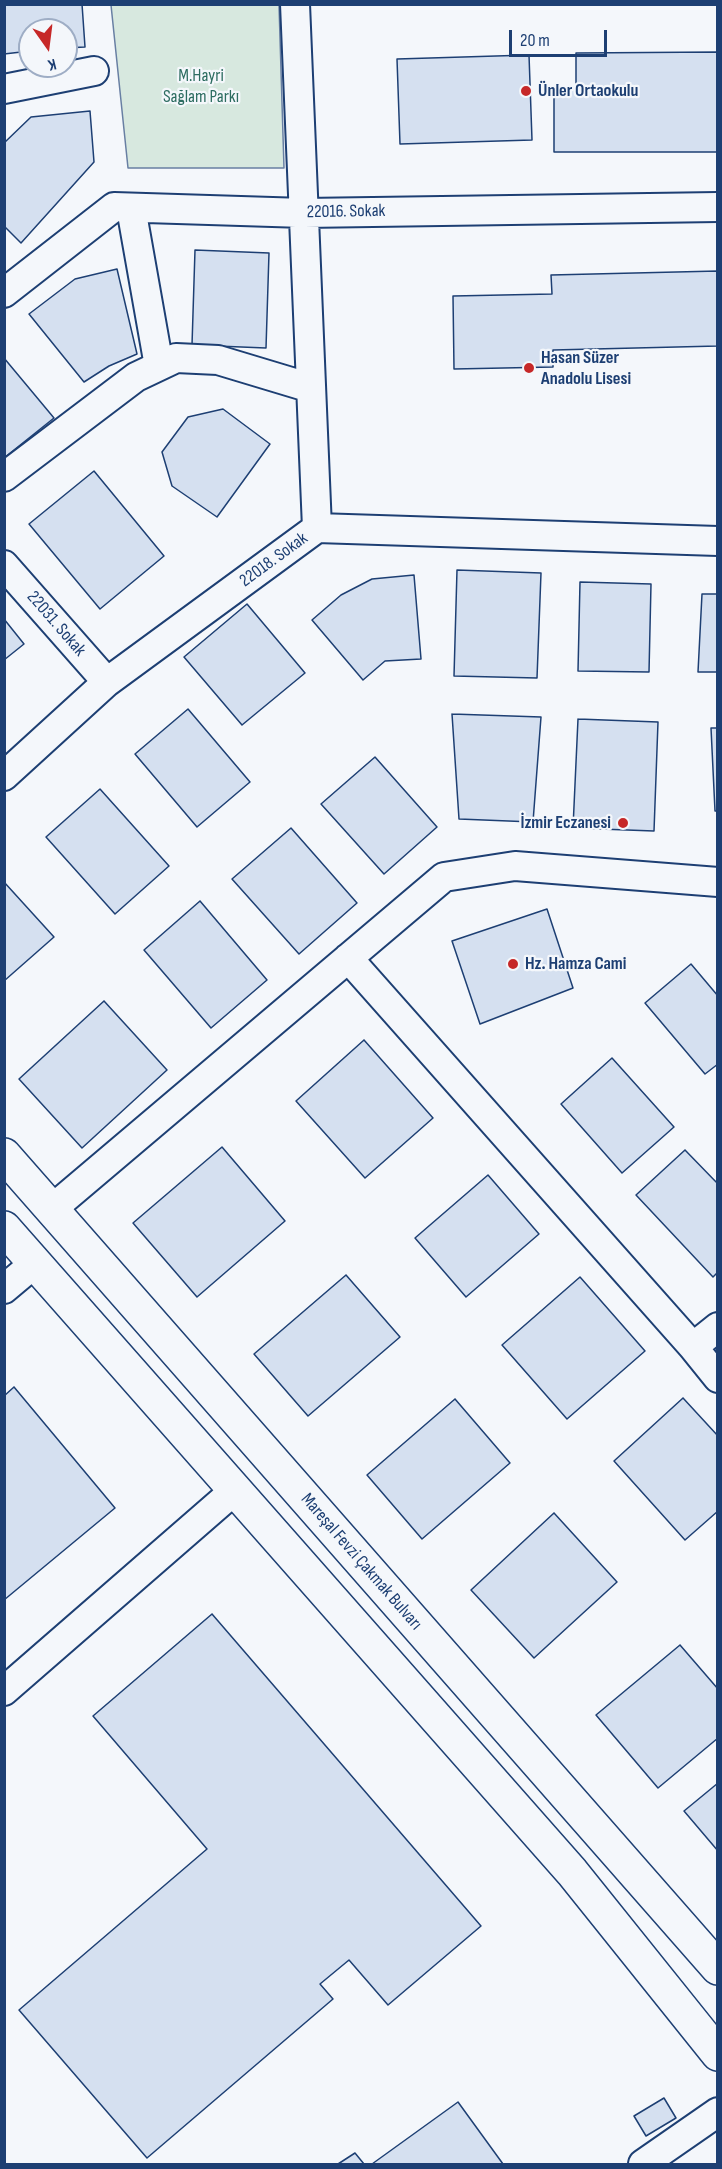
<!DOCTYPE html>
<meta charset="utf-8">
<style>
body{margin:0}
#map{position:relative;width:722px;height:2169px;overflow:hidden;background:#f4f7fb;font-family:"Sofia Sans Condensed",sans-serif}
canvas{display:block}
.frame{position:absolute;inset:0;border:6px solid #1d3f73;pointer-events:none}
.north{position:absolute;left:18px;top:18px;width:60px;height:60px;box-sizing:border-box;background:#f4f7fb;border:2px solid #9eadc5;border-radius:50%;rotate:166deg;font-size:16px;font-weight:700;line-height:24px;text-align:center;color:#1d3f73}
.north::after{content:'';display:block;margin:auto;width:21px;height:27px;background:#c62828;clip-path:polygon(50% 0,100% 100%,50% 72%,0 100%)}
.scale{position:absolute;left:509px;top:30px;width:98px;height:27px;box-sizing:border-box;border:3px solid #1d3f73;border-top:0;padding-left:8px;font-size:18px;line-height:21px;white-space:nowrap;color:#1d3f73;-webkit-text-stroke:4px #f4f7fb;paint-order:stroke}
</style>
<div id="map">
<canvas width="722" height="2169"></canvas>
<div class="frame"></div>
<div class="north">K</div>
<div class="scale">20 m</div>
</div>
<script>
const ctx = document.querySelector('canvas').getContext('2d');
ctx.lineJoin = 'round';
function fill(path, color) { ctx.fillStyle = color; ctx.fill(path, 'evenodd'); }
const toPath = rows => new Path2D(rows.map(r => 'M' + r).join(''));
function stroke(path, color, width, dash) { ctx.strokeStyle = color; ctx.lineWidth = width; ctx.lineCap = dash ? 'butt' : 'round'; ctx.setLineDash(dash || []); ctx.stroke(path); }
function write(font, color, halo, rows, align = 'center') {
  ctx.font = font + ' "Sofia Sans Condensed",sans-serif'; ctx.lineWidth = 4.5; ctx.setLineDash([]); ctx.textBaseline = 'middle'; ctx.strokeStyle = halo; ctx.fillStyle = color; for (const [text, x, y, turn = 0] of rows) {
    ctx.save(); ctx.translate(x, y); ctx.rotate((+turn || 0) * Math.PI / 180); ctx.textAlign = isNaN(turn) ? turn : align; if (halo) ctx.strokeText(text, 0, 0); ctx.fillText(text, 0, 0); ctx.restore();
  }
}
const green = toPath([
 [111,5,279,5,284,168,128,168,111,5]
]);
const building = toPath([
 [4,4,82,4,85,47,66,48,66,30,30,30,30,51,4,54,4,4],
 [718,52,718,152,554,152,554,89,576,89,576,53,718,52],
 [529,55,532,140,400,144,397,59,529,55],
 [90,111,94,162,21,243,4,226,4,143,31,117,90,111],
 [195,250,269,253,266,348,192,345,195,250],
 [117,269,137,354,109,366,84,382,29,314,75,279,117,269],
 [718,271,718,346,553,350,553,367,454,369,453,296,552,294,551,275,718,271],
 [4,358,54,418,4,458,4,358],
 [223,409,270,444,217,517,172,486,162,452,188,417,223,409],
 [94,471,164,556,100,609,29,524,94,471],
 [457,570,541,573,537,678,454,676,457,570],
 [414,575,421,659,385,661,363,680,312,620,341,595,372,579,414,575],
 [580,582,651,584,649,672,578,671,580,582],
 [702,594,718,594,718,672,698,672,702,594],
 [247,604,305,673,242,725,184,657,247,604],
 [4,619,24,644,4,660,4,619],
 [188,709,250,782,197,827,135,754,188,709],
 [452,714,541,717,533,822,459,819,452,714],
 [578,719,658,722,654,831,573,828,578,719],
 [711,728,718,728,718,811,715,811,711,728],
 [375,757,437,827,384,874,321,804,375,757],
 [100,789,169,866,115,914,46,837,100,789],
 [291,828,357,903,299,954,232,879,291,828],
 [4,882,54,937,4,981,4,882],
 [200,901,267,980,211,1028,144,950,200,901],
 [547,909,573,988,480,1024,452,941,547,909],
 [691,964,718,996,718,1064,705,1074,645,1003,691,964],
 [104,1001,167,1070,82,1148,19,1079,104,1001],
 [364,1040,433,1118,365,1178,296,1101,364,1040],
 [612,1058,674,1127,622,1173,561,1104,612,1058],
 [222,1147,285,1221,197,1297,133,1223,222,1147],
 [685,1150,718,1184,718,1272,713,1277,636,1195,685,1150],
 [488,1175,539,1234,466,1297,415,1238,488,1175],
 [346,1275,400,1337,308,1416,254,1354,346,1275],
 [580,1277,645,1351,567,1419,502,1345,580,1277],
 [14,1387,115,1508,4,1600,4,1396,14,1387],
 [683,1398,718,1436,718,1511,685,1540,614,1461,683,1398],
 [455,1399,510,1463,422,1539,367,1475,455,1399],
 [554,1513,617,1582,534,1658,471,1590,554,1513],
 [212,1614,481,1926,388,2005,349,1960,320,1984,333,1999,147,2158,19,2010,207,1849,93,1716,212,1614],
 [680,1645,718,1689,718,1738,658,1788,596,1715,680,1645],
 [718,1783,718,1851,684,1811,718,1783],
 [664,2098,676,2118,646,2136,634,2116,664,2098],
 [458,2102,503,2164,372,2164,458,2102],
 [355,2153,364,2164,338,2164,355,2153]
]);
const minor = toPath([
 [295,4,317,528],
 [4,89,94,71],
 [131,208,159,366],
 [4,293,114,207,304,213,718,207],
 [4,477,136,377,176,358,218,360,311,388],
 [4,565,107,682],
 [4,776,107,682,317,528,718,541],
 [348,958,693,1347,718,1378],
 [52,1209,444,877,515,866,718,882],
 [4,1289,35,1263],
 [693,1347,718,1327],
 [4,1691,235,1490],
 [643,2164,718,2112]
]);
const primary = toPath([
 [4,1155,718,1968],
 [4,1228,572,1872,718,2054]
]);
const markers = [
 [526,91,6,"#c62828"],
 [529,368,6,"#c62828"],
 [623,823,6,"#c62828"],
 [513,964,6,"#c62828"]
];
const parkNames = [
 ["M.Hayri",201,76],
 ["Sağlam Parkı",201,97]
];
const poiNames = [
 ["Ünler Ortaokulu",538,91],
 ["Hasan Süzer",541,358],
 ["Anadolu Lisesi",541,379],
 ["İzmir Eczanesi",611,823,"right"],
 ["Hz. Hamza Cami",525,964]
];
const streetNames = [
 ["22016. Sokak",346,212,-1],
 ["22018. Sokak",274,560,-36],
 ["22031. Sokak",56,624,49],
 ["Mareşal Fevzi Çakmak Bulvarı",361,1562,49]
];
fill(green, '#d7e8df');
stroke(green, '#687fa3', 1.5);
fill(building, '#d5e0f0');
stroke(building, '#1d3f73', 1.5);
stroke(minor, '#1d3f73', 32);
stroke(primary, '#1d3f73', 36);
stroke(minor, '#f4f7fb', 28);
stroke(primary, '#f4f7fb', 33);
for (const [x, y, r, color] of markers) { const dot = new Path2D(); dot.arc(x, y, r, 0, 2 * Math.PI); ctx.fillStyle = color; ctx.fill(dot); stroke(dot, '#f4f7fb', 2); }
write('18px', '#2c6c60', '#f4f7fb', parkNames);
write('bold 18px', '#1d3f73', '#f4f7fb', poiNames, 'left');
write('18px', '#1d3f73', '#f4f7fb', streetNames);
</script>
